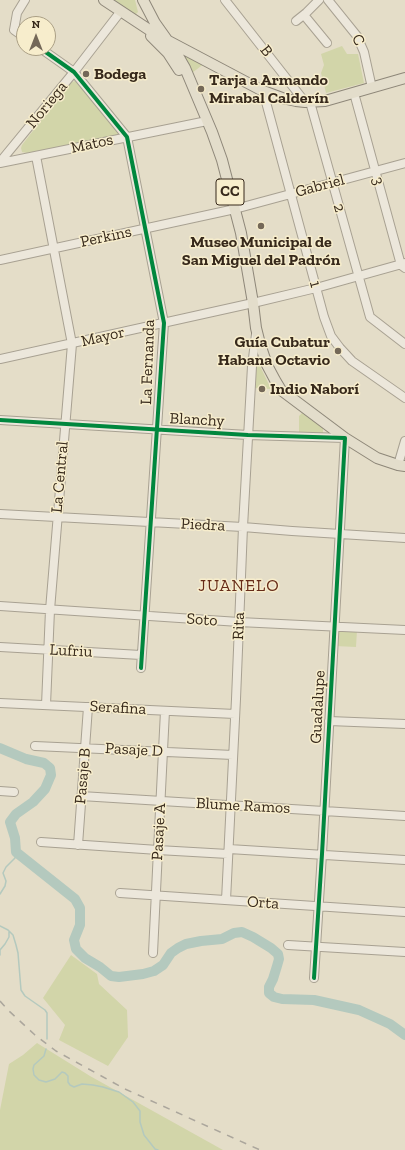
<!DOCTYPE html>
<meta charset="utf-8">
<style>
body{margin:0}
#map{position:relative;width:405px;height:1150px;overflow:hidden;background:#e4ddc8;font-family:"Zilla Slab",serif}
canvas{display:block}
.north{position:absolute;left:16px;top:16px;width:40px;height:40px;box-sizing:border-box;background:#f7edcc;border:1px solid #aa9f85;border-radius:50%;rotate:0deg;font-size:11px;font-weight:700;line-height:16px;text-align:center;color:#37291b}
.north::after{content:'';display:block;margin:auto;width:14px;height:18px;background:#746858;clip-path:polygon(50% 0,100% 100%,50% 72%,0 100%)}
</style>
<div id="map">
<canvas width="405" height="1150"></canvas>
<div class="north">N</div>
</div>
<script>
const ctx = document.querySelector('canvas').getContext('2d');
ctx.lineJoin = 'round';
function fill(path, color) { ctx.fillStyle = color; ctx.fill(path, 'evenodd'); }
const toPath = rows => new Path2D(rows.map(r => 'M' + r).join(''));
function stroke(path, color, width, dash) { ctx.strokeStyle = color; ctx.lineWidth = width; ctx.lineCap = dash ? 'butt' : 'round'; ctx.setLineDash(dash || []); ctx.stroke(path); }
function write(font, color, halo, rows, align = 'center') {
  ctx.font = font + ' "Zilla Slab",serif'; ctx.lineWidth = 3; ctx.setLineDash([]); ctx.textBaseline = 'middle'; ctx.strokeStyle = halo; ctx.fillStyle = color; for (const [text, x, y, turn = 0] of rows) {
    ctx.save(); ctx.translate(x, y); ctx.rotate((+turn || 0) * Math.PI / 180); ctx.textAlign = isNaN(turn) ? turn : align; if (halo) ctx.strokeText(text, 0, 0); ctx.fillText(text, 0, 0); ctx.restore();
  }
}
const green = toPath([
 [113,0,135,0,138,12,136,14,132,14],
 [342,46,347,54,358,54,364,83,326,93,321,73,324,65,321,54],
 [179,49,205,63,192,73],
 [75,81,79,83,120,132,118,135,116,137,27,153,22,152,21,148,22,145,70,83],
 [256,365,260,366,271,389,252,388],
 [302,413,323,428,323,433,299,432,299,416],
 [336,629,357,630,356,647,335,646],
 [71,955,97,974,99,984,127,1010,128,1037,108,1066,59,1040,65,1025,43,998],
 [37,1043,90,1076,223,1150,0,1150,0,1110,9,1064,23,1055]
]);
const stream = toPath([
 [0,894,5,886,6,881,3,873,6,867,15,858,16,852],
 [0,926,8,930,13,935,16,945,18,953,21,990,25,996,45,1010,47,1013,47,1039],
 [0,955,0,950,5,944,9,937,9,932],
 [46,1049,44,1056,34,1065,33,1069,34,1075,39,1080,46,1082,55,1079,62,1072,65,1073,68,1076,68,1082,70,1085,74,1087,82,1084,93,1085,103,1087,119,1092,133,1102,140,1111,140,1122,144,1135,155,1149,158,1150]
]);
const river = toPath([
 [0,748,26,759,44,763,50,768,51,775,45,789,33,802,16,814,10,822,15,838,16,852,75,899,80,908,80,925,74,940,76,949,85,958,100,967,111,976,119,977,143,974,154,971,163,965,171,953,178,948,186,944,201,941,222,939,234,933,242,932,253,937,271,948,278,954,279,959,277,966,273,979,269,987,269,993,274,997,282,999,314,1000,359,1010,390,1024,405,1035]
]);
const minor = toPath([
 [225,0,305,102],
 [328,0,357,36,364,52,372,88],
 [304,15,327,43],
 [296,21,306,13,319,0],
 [24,37,14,30,17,13,25,0],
 [40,48,74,72,127,137,164,323,141,668],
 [263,91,324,317,331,336,340,348,352,361,405,398],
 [354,93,401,265,405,268],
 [310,102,370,317,405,344],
 [36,156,72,344,50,610,46,705],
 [0,162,74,72,121,11],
 [0,163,207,121],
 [0,260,235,209,405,163],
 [0,359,253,303,316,288,405,263],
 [0,420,248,435,345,438,322,854,314,978],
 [398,465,405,441],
 [0,514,243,527,292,531,405,538],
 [0,606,239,622,405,630],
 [0,647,141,655],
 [0,703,235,714],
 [329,721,405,724],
 [35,746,233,755],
 [0,791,14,792],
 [81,796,405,816],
 [41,842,158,850,228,854],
 [78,845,88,707],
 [229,849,405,860],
 [120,893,405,912],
 [226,900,236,699,243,527,252,366,256,334],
 [288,945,405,952],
 [153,953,158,850,165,711]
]);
const major = toPath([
 [104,0,157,35,263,91,282,98,296,101,305,102,325,101,405,78],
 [143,0,155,23,177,54,185,68,212,132,222,160,241,233,253,303,256,328,260,344,267,365,275,380,281,390,345,438,377,458,398,465,405,466],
 [151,36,168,53,179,70]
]);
const rail = toPath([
 [0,1001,8,1010,35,1035,56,1051,125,1089,260,1150]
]);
const cycleway = toPath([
 [40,48,74,72,127,137,164,323,141,668],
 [0,420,248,435,345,438,322,854,314,978]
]);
const markers = [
 [86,74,4,"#746858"],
 [201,89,4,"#746858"],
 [261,226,4,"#746858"],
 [338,351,4,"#746858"],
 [262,389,4,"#746858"]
];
const shields = [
 [230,192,28]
];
const shieldNames = [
 ["CC",230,192]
];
const streetNames = [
 ["C",358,40,62],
 ["B",266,51,52],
 ["Noriega",47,105,-51],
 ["Matos",92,144,-12],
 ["3",378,181,75],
 ["Gabriel",320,186,-15],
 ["2",339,208,74],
 ["Perkins",106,237,-12],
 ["1",315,284,75],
 ["Mayor",103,337,-13],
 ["La Fernanda",148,362,-88],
 ["Blanchy",197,420,3],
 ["La Central",60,477,-85],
 ["Piedra",203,525,3],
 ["Soto",202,620,4],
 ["Rita",239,626,-88],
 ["Lufriu",71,651,3],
 ["Guadalupe",318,707,-87],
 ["Serafina",118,708,3],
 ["Pasaje D",134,750,3],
 ["Pasaje B",83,776,-85],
 ["Blume Ramos",243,806,3],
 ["Pasaje A",159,832,-87],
 ["Orta",263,903,4]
];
const poiNames = [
 ["Bodega",94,74],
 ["Tarja a Armando",209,80],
 ["Mirabal Calderín",209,98],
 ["Museo Municipal de",261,242,"center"],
 ["San Miguel del Padrón",261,260,"center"],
 ["Guía Cubatur",330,342,"right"],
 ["Habana Octavio",330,360,"right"],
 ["Indio Naborí",270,389]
];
const neighbourhoodNames = [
 ["JUANELO",239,586]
];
fill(green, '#d2d5a9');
stroke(stream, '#b4c9be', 1.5);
stroke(river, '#b4c9be', 10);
stroke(minor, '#a8a192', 10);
stroke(major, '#8e8779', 12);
stroke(minor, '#ece7db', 8);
stroke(major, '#e3ddcb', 10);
stroke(rail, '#aba69c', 1.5, [7, 7]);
stroke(cycleway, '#00873e', 4);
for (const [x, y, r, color] of markers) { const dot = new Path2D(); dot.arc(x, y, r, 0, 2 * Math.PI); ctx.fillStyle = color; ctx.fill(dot); stroke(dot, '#f7edcc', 1.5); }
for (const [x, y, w] of shields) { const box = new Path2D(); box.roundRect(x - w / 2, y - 13, w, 26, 3); ctx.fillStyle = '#f7edcc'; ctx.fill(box); stroke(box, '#37291b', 1); }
write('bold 15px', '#37291b', null, shieldNames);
write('16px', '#37291b', '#f7edcc', streetNames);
write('bold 16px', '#37291b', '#f7edcc', poiNames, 'left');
ctx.letterSpacing = '1px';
write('17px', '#662b18', '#f7edcc', neighbourhoodNames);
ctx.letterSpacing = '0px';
</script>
